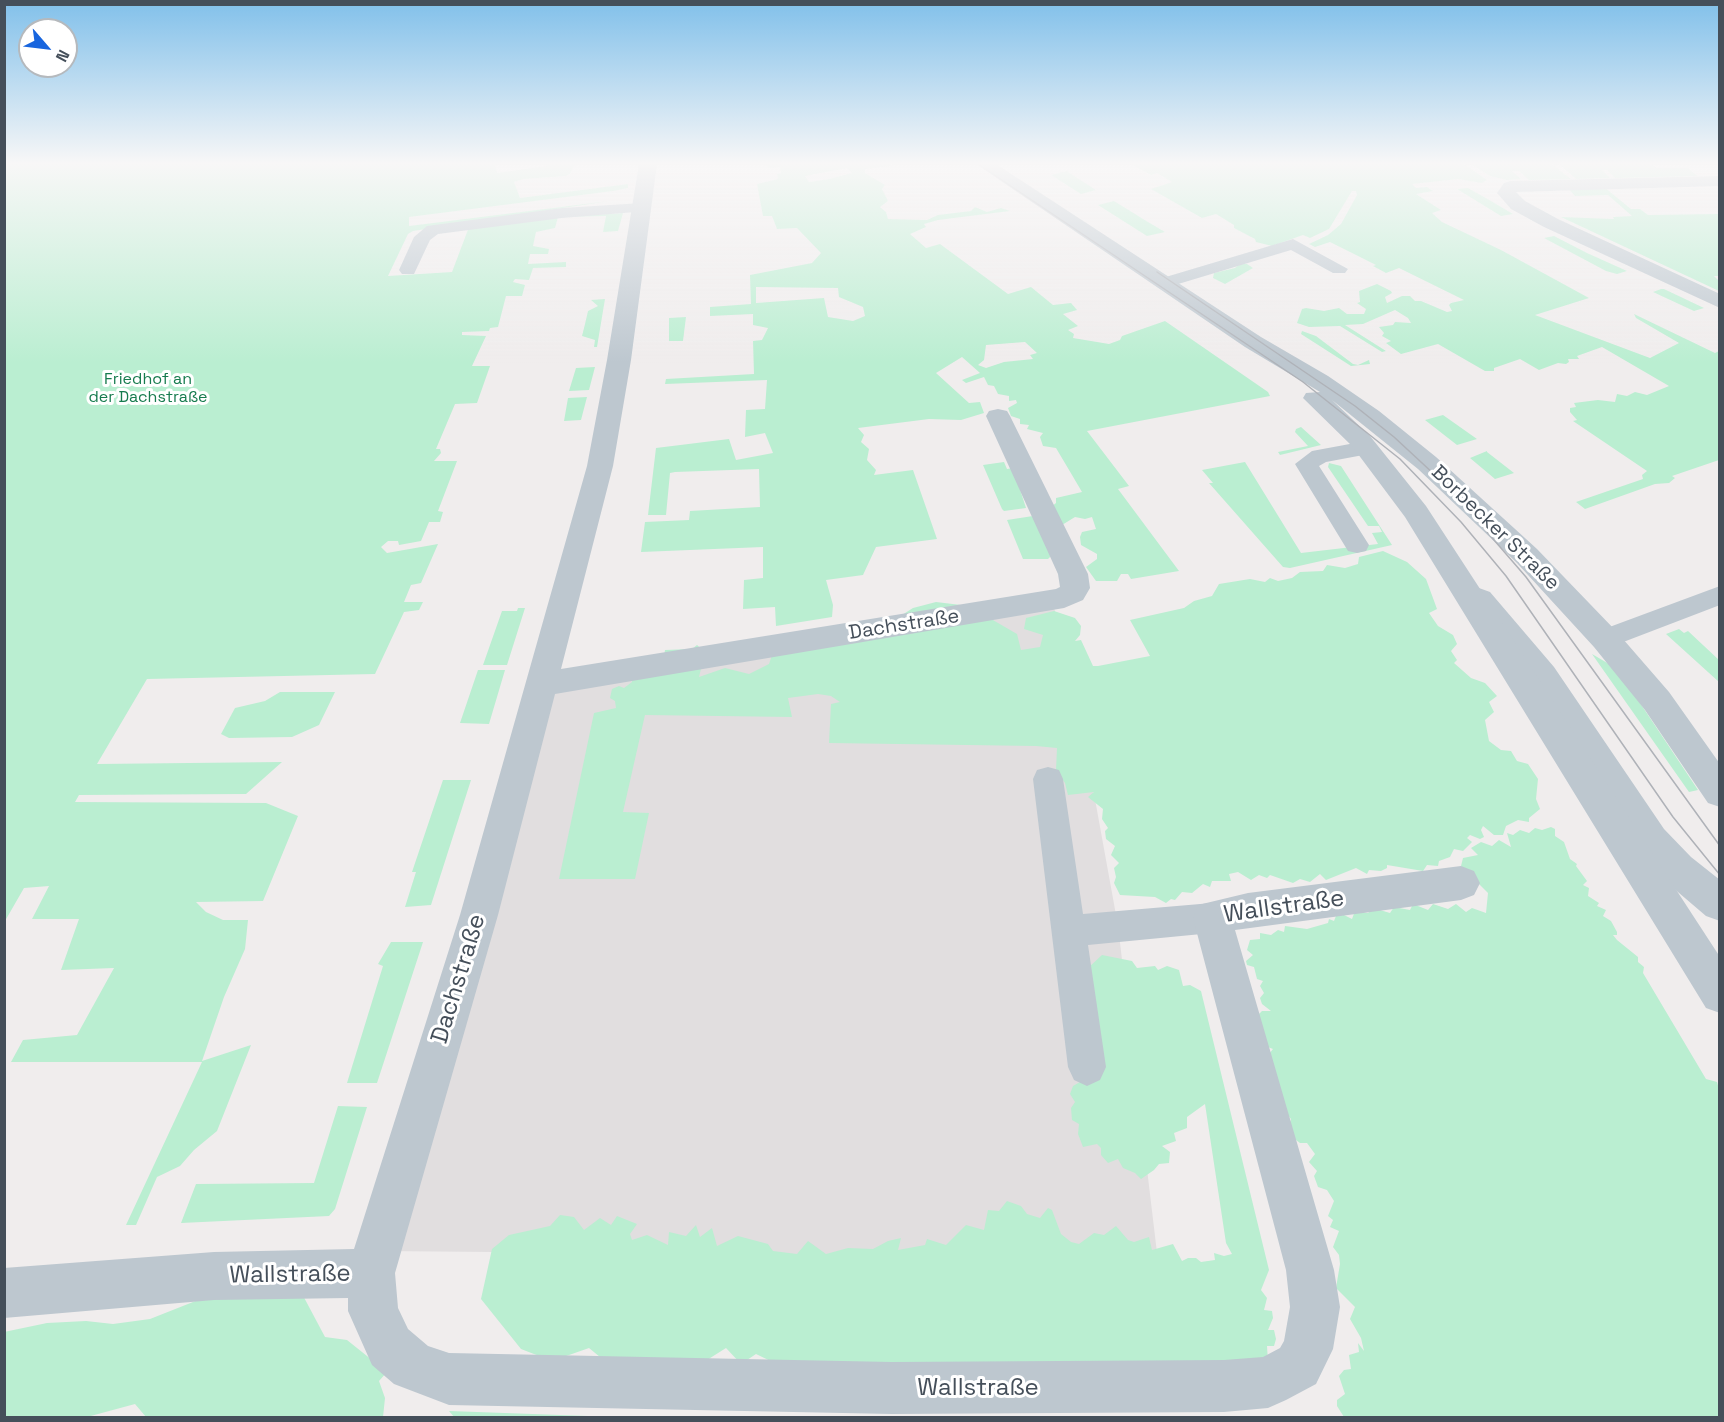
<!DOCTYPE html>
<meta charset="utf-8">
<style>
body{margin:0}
#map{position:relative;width:1724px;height:1422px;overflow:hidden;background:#f0eded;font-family:"Space Grotesk",sans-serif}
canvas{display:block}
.frame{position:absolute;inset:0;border:6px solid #454f5a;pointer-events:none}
.north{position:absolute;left:18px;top:18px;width:60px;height:60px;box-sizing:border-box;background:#fff;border:2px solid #b5b9bd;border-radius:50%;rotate:118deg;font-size:16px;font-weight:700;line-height:24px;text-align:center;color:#454f5a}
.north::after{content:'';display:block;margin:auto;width:21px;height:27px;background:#1865de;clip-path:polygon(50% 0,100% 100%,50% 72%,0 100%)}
</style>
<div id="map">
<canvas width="1724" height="1422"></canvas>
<div class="frame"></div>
<div class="north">N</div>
</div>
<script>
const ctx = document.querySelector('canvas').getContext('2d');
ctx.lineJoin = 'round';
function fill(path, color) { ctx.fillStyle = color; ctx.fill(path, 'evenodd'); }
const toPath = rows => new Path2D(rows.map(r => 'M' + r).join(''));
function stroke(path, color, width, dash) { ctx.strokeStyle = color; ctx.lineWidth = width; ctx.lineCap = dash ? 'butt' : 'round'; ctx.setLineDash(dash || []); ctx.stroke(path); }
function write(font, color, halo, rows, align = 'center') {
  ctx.font = font + ' "Space Grotesk",sans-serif'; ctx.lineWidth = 6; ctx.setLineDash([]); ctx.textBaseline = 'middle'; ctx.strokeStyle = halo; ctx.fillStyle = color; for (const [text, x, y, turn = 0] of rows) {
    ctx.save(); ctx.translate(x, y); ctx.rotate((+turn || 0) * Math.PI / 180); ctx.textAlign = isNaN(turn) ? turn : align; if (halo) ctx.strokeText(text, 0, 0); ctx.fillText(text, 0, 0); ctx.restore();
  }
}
const education = toPath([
 [1052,600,1073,678,1118,926,1160,1278,493,1252,379,1251,539,685]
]);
const green = toPath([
 [4,164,495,164,497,173,547,166,546,164,575,164,570,174,566,176,523,179,514,182,520,198,628,184,628,188,613,191,409,217,409,226,609,201,413,231,408,234,388,276,452,272,469,227,558,217,623,213,618,231,603,232,606,216,558,217,555,228,536,232,533,246,549,249,548,254,530,254,528,264,566,262,566,267,533,268,529,280,515,279,513,282,525,285,522,296,506,296,498,327,490,328,489,331,462,332,462,335,486,336,472,366,490,366,477,403,455,404,436,449,440,449,441,453,434,461,457,461,438,511,443,512,440,522,429,522,421,541,399,545,398,541,388,541,381,547,387,553,438,544,421,583,411,585,404,602,423,602,419,610,404,612,375,674,147,679,97,764,282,762,246,794,79,795,75,802,266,803,298,816,263,901,196,902,206,912,223,920,248,920,245,949,224,997,202,1061,251,1045,217,1131,194,1150,180,1166,157,1177,136,1225,126,1225,202,1062,11,1062,23,1040,77,1035,114,968,61,970,79,919,32,919,49,886,24,888,5,921],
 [766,164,892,164,890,166,865,169,865,173,885,185,882,189,888,201,880,207,886,212,888,219,927,220,938,215,971,211,975,207,987,212,1001,208,1010,211,938,220,924,224,926,227,910,234,926,248,940,244,1008,294,1031,287,1053,305,1071,303,1077,310,1063,314,1078,326,1068,330,1074,334,1073,338,1109,344,1120,340,1122,336,1165,321,1268,392,1270,396,1087,431,1129,486,1118,489,1179,571,1131,579,1128,574,1121,574,1117,581,1096,581,1086,567,1097,559,1097,554,1081,545,1080,537,1082,532,1096,529,1092,517,1085,519,1075,517,1062,525,1051,507,1056,503,1056,498,1082,492,1072,475,1056,448,1043,446,1040,437,1043,433,1027,429,1029,425,1020,424,1020,419,1011,416,1008,408,1017,403,1016,400,1009,401,1009,396,998,394,994,386,988,385,984,377,966,383,962,380,980,373,962,357,936,373,969,403,980,402,984,413,961,420,929,419,858,428,864,435,861,442,869,449,867,460,876,470,874,475,913,470,937,539,876,547,863,575,826,580,833,605,832,617,776,626,775,607,743,609,744,580,763,578,763,547,641,552,645,522,689,520,690,511,760,507,759,469,675,472,670,473,666,515,648,515,656,448,729,439,736,460,773,453,765,433,745,437,746,410,765,409,767,380,665,384,666,379,754,374,753,341,762,340,768,328,753,325,753,314,710,316,710,307,751,304,750,275,812,263,821,253,797,228,777,229,772,216,763,216,757,184,778,179,777,174,781,173,780,167,768,168],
 [847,168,852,173,829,179,809,182,805,176],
 [756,287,838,288,839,297,863,307,865,316,853,321,828,317,824,298,756,303],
 [1025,342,1037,353,1030,355,1033,359,1004,362,986,368,978,365,984,360,986,345],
 [1131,164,1464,164,1487,180,1482,183,1458,179,1412,184,1416,188,1427,187,1433,191,1416,194,1441,210,1432,213,1442,222,1501,250,1589,298,1535,315,1650,358,1679,343,1636,318,1634,314,1715,353,1719,351,1719,460,1672,476,1675,478,1669,483,1655,484,1585,509,1576,502,1643,479,1642,475,1647,471,1573,421,1577,420,1570,412,1570,408,1576,407,1574,403,1598,400,1615,402,1617,394,1627,396,1635,392,1647,395,1669,386,1602,347,1577,356,1579,359,1568,359,1569,362,1566,364,1558,363,1539,370,1520,359,1494,368,1494,371,1485,371,1438,344,1401,354,1386,343,1391,341,1382,336,1384,333,1379,327,1393,325,1395,322,1411,323,1408,318,1395,310,1363,324,1345,325,1386,351,1382,352,1340,326,1309,327,1297,323,1302,309,1306,308,1324,311,1339,308,1347,314,1364,314,1366,309,1357,303,1360,302,1359,291,1377,284,1391,291,1392,293,1385,297,1387,303,1402,296,1410,296,1415,301,1421,301,1447,312,1452,311,1449,305,1451,303,1464,300,1399,268,1386,273,1373,266,1376,265,1330,242,1315,247,1309,244,1328,235,1341,224,1357,195,1356,191,1352,191,1329,229,1310,238,1303,235,1272,246,1256,242,1255,239,1234,228,1234,225,1216,214,1202,218,1151,189,1172,182,1157,173,1151,175],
 [1471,164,1552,164,1571,179,1529,180,1519,171,1512,171,1521,179,1507,180,1490,176],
 [1559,164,1651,164,1657,168,1687,168,1698,176,1615,178,1607,170,1602,170,1610,178,1576,179],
 [1067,171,1068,172,1096,190,1081,194,1051,175],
 [1604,187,1631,209,1640,209,1648,215,1719,214,1719,276,1714,276,1719,281,1719,291,1561,217,1614,219,1613,217,1632,216,1608,195,1575,196,1568,188],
 [1468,188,1491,201,1513,214,1501,216,1457,189],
 [1114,201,1148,222,1165,232,1147,236,1098,205],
 [1554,236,1587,253,1627,271,1617,274,1606,271,1544,238],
 [1240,264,1247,264,1253,268,1225,284,1213,278,1214,273,1235,268],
 [1661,289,1664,289,1704,308,1694,311,1653,292],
 [605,299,597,347,594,347,595,340,582,336,585,324,588,311,598,306,591,300],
 [686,317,683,341,669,341,669,318],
 [1302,331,1316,336,1353,364,1358,365,1369,360,1370,364,1351,366,1301,334],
 [595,367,589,390,569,391,576,368],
 [587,397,581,420,564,421,568,398],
 [1443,415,1477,439,1457,445,1425,420],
 [1301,427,1321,445,1280,455,1278,452,1308,446,1295,432,1296,429],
 [1487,451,1487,452,1514,473,1495,479,1470,458],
 [1004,462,1007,469,1013,468,1026,508,1004,511,1002,509,983,465],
 [1245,462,1301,553,1378,544,1372,533,1382,532,1379,526,1368,526,1328,467,1329,463,1341,466,1392,545,1290,568,1283,567,1209,483,1213,483,1202,470],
 [1033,516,1051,556,1048,559,1023,559,1007,520],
 [1383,551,1407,562,1426,579,1437,609,1429,613,1438,626,1453,635,1457,644,1451,651,1457,660,1454,663,1471,678,1485,683,1497,696,1489,702,1494,712,1485,720,1489,741,1501,750,1511,751,1517,761,1528,764,1538,779,1536,799,1540,809,1529,818,1529,822,1518,820,1506,826,1503,835,1494,835,1483,826,1481,830,1484,837,1480,839,1470,835,1467,838,1472,842,1463,851,1454,849,1450,857,1439,861,1438,866,1427,865,1423,871,1387,865,1387,868,1381,871,1369,870,1367,874,1356,868,1326,880,1320,874,1310,882,1300,879,1293,883,1270,875,1267,878,1259,875,1251,880,1238,872,1229,874,1231,881,1212,881,1210,887,1203,884,1192,893,1182,892,1175,900,1171,899,1166,903,1155,897,1120,895,1114,883,1116,877,1114,868,1119,863,1111,855,1115,846,1106,839,1105,831,1108,828,1102,819,1103,809,1088,797,1094,792,1068,795,1065,783,1056,770,1057,748,1036,746,829,743,831,704,840,702,831,696,818,694,788,698,792,717,645,715,623,812,649,813,635,879,559,879,594,713,616,708,615,701,610,698,612,689,619,686,624,688,632,682,632,678,664,656,665,650,692,649,697,645,705,652,699,677,725,668,749,674,769,664,773,652,894,620,913,608,936,602,961,605,986,616,1017,634,1021,650,1040,647,1043,635,1024,629,1026,618,1054,611,1075,618,1081,626,1080,635,1075,641,1081,640,1093,666,1098,666,1150,656,1130,620,1184,608,1194,601,1212,596,1219,584,1250,579,1265,582,1270,578,1278,581,1292,578,1300,572,1323,571,1327,565,1345,568,1358,564,1359,557],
 [518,608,525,608,507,665,483,665,502,611,517,611],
 [1679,629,1684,633,1688,631,1719,660,1719,682,1666,634],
 [1592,654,1609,664,1632,691,1698,790,1689,792],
 [478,670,505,670,489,724,460,723],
 [280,692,335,692,319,725,292,737,229,738,221,734,235,708,265,701],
 [443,780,471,780,431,905,405,907,416,872,412,872],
 [1551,827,1555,829,1555,836,1564,842,1570,859,1577,864,1576,866,1587,881,1583,885,1589,888,1588,896,1599,903,1597,906,1606,910,1603,916,1611,921,1617,932,1617,935,1613,935,1617,940,1638,957,1638,962,1644,967,1643,973,1706,1079,1717,1082,1719,1089,1719,1417,1344,1417,1337,1406,1337,1400,1345,1394,1339,1376,1344,1370,1351,1369,1349,1355,1359,1352,1358,1343,1364,1351,1361,1338,1350,1319,1355,1307,1336,1288,1340,1264,1339,1255,1333,1247,1339,1231,1330,1227,1333,1220,1328,1216,1334,1201,1327,1190,1318,1187,1314,1176,1317,1171,1309,1162,1315,1154,1307,1143,1300,1143,1292,1137,1289,1128,1291,1119,1286,1113,1265,1059,1273,1049,1265,1046,1257,1016,1262,1011,1271,1011,1262,1004,1260,998,1264,993,1260,986,1263,981,1257,979,1254,967,1247,965,1246,961,1253,955,1247,950,1250,940,1260,939,1260,933,1271,935,1278,930,1284,932,1285,926,1307,929,1328,923,1329,919,1334,921,1336,916,1342,914,1352,919,1355,911,1368,913,1373,908,1390,913,1394,907,1410,910,1413,904,1428,910,1433,904,1448,909,1456,904,1466,912,1472,908,1486,913,1488,893,1461,866,1463,858,1478,855,1471,848,1481,842,1492,846,1499,840,1511,847,1507,833,1513,835,1520,830,1529,833,1535,828,1542,830],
 [391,942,423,942,377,1083,347,1083,383,966,378,964],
 [1102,955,1132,961,1137,968,1155,966,1158,970,1167,966,1179,970,1183,986,1190,985,1201,991,1269,1270,1261,1290,1267,1298,1264,1310,1272,1311,1273,1318,1268,1330,1274,1330,1276,1339,1274,1346,1267,1346,1268,1362,787,1369,756,1354,741,1364,726,1348,707,1360,611,1366,589,1348,552,1361,521,1349,481,1299,492,1249,509,1235,550,1226,560,1215,574,1217,584,1230,600,1218,611,1225,617,1216,637,1224,630,1234,632,1240,647,1235,668,1245,669,1232,686,1236,696,1225,700,1237,712,1228,717,1246,738,1236,768,1244,773,1251,797,1254,808,1241,826,1254,848,1248,873,1249,888,1241,901,1238,898,1250,925,1245,927,1239,946,1245,966,1225,984,1230,988,1210,999,1211,1007,1201,1021,1206,1027,1214,1040,1218,1048,1208,1052,1210,1061,1234,1071,1242,1079,1244,1094,1233,1104,1235,1116,1226,1128,1240,1134,1242,1149,1237,1152,1250,1173,1244,1182,1261,1188,1258,1196,1258,1201,1262,1215,1260,1214,1253,1224,1256,1232,1254,1226,1243,1205,1104,1187,1117,1187,1128,1174,1133,1176,1141,1162,1146,1170,1152,1169,1163,1159,1164,1154,1170,1141,1179,1135,1173,1123,1168,1118,1159,1108,1163,1101,1155,1101,1148,1097,1144,1083,1147,1078,1134,1079,1124,1072,1120,1071,1108,1075,1102,1070,1094,1073,1086,1080,1082,1086,970],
 [338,1106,367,1107,335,1209,329,1216,181,1223,196,1184,314,1183],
 [291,1273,325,1337,347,1340,387,1372,379,1381,385,1398,383,1417,146,1417,135,1404,87,1417,5,1417,4,1332,47,1323,86,1321,113,1324,150,1319,231,1287],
 [449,1411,616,1417,631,1417,455,1418]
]);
const service = toPath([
 [642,203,648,205,650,208,648,211,562,218,438,234,430,240,414,274,402,274,399,270,414,237,427,226,562,208,642,203],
 [1293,239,1348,269,1345,273,1333,273,1291,250,1165,288,1156,283,1159,279,1293,239],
 [1366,441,1374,443,1377,448,1374,453,1326,462,1319,466,1369,545,1366,551,1357,553,1348,551,1295,464,1312,451,1366,441],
 [1720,586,1720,605,1605,649,1596,646,1592,639,1596,632,1720,586],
 [1048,767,1059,770,1063,779,1083,914,1212,903,1224,907,1229,918,1224,929,1212,933,1088,945,1106,1067,1100,1080,1087,1086,1074,1080,1068,1067,1033,779,1037,770,1048,767]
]);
const minor = toPath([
 [639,164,657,164,631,360,613,466,561,669,1056,589,1060,587,1058,574,986,416,989,411,998,409,1007,411,1010,416,1088,574,1090,588,1083,600,1064,608,555,694,498,915,395,1273,398,1308,408,1329,428,1346,449,1353,892,1362,1224,1360,1263,1357,1280,1348,1284,1341,1290,1307,1286,1270,1193,918,1198,905,1248,893,1461,866,1474,871,1480,883,1474,895,1461,900,1235,930,1334,1270,1340,1307,1333,1349,1316,1384,1286,1400,1268,1408,1224,1412,892,1414,449,1405,394,1384,372,1365,348,1311,348,1298,214,1300,4,1318,4,1268,214,1252,354,1249,460,915,587,466,607,360,639,164],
 [1720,176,1720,186,1516,192,1525,201,1558,219,1720,294,1720,308,1544,227,1511,209,1497,193,1504,183,1510,181,1720,176],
 [1479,588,1490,592,1554,667,1664,829,1691,857,1720,880,1720,921,1706,916,1665,881,1638,851,1532,685,1468,606,1464,599,1468,592,1479,588]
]);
const tertiary = toPath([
 [976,164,996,164,1261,337,1328,376,1379,411,1436,457,1537,549,1616,631,1669,692,1720,764,1720,807,1708,803,1645,710,1594,647,1517,563,1418,469,1332,400,1370,436,1426,506,1720,957,1720,1013,1706,1008,1405,517,1352,446,1303,398,1306,393,1320,392,1245,347,976,164]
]);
const tram = toPath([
 [978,164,1303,382,1400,459,1461,522,1506,576,1673,817,1720,875],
 [1157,272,1355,406,1394,437,1449,488,1526,577,1720,846]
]);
const farParknames = [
 ["Friedhof an",148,380],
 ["der Dachstraße",148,398]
];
const streetNames = [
 ["Borbecker Straße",1495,528,44],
 ["Dachstraße",904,625,-9]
];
const nearStreetnames = [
 ["Wallstraße",1284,907,-8],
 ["Dachstraße",459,979,-73],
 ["Wallstraße",290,1275,-1],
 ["Wallstraße",978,1388]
];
fill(education, '#e1dedf');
fill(green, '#baeed1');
fill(service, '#bdc7cf');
fill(minor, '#bdc7cf');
fill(tertiary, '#bdc7cf');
stroke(tram, '#afb2b8', 1.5);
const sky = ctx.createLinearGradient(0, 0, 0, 363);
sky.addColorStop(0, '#81c0ea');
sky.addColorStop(0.45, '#f8f7f7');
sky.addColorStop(1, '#f8f7f700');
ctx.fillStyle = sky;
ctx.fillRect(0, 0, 1724, 363);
write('16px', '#167b4e', '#fff', farParknames);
write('20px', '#454f5a', '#fff', streetNames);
write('24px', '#454f5a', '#fff', nearStreetnames);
</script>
